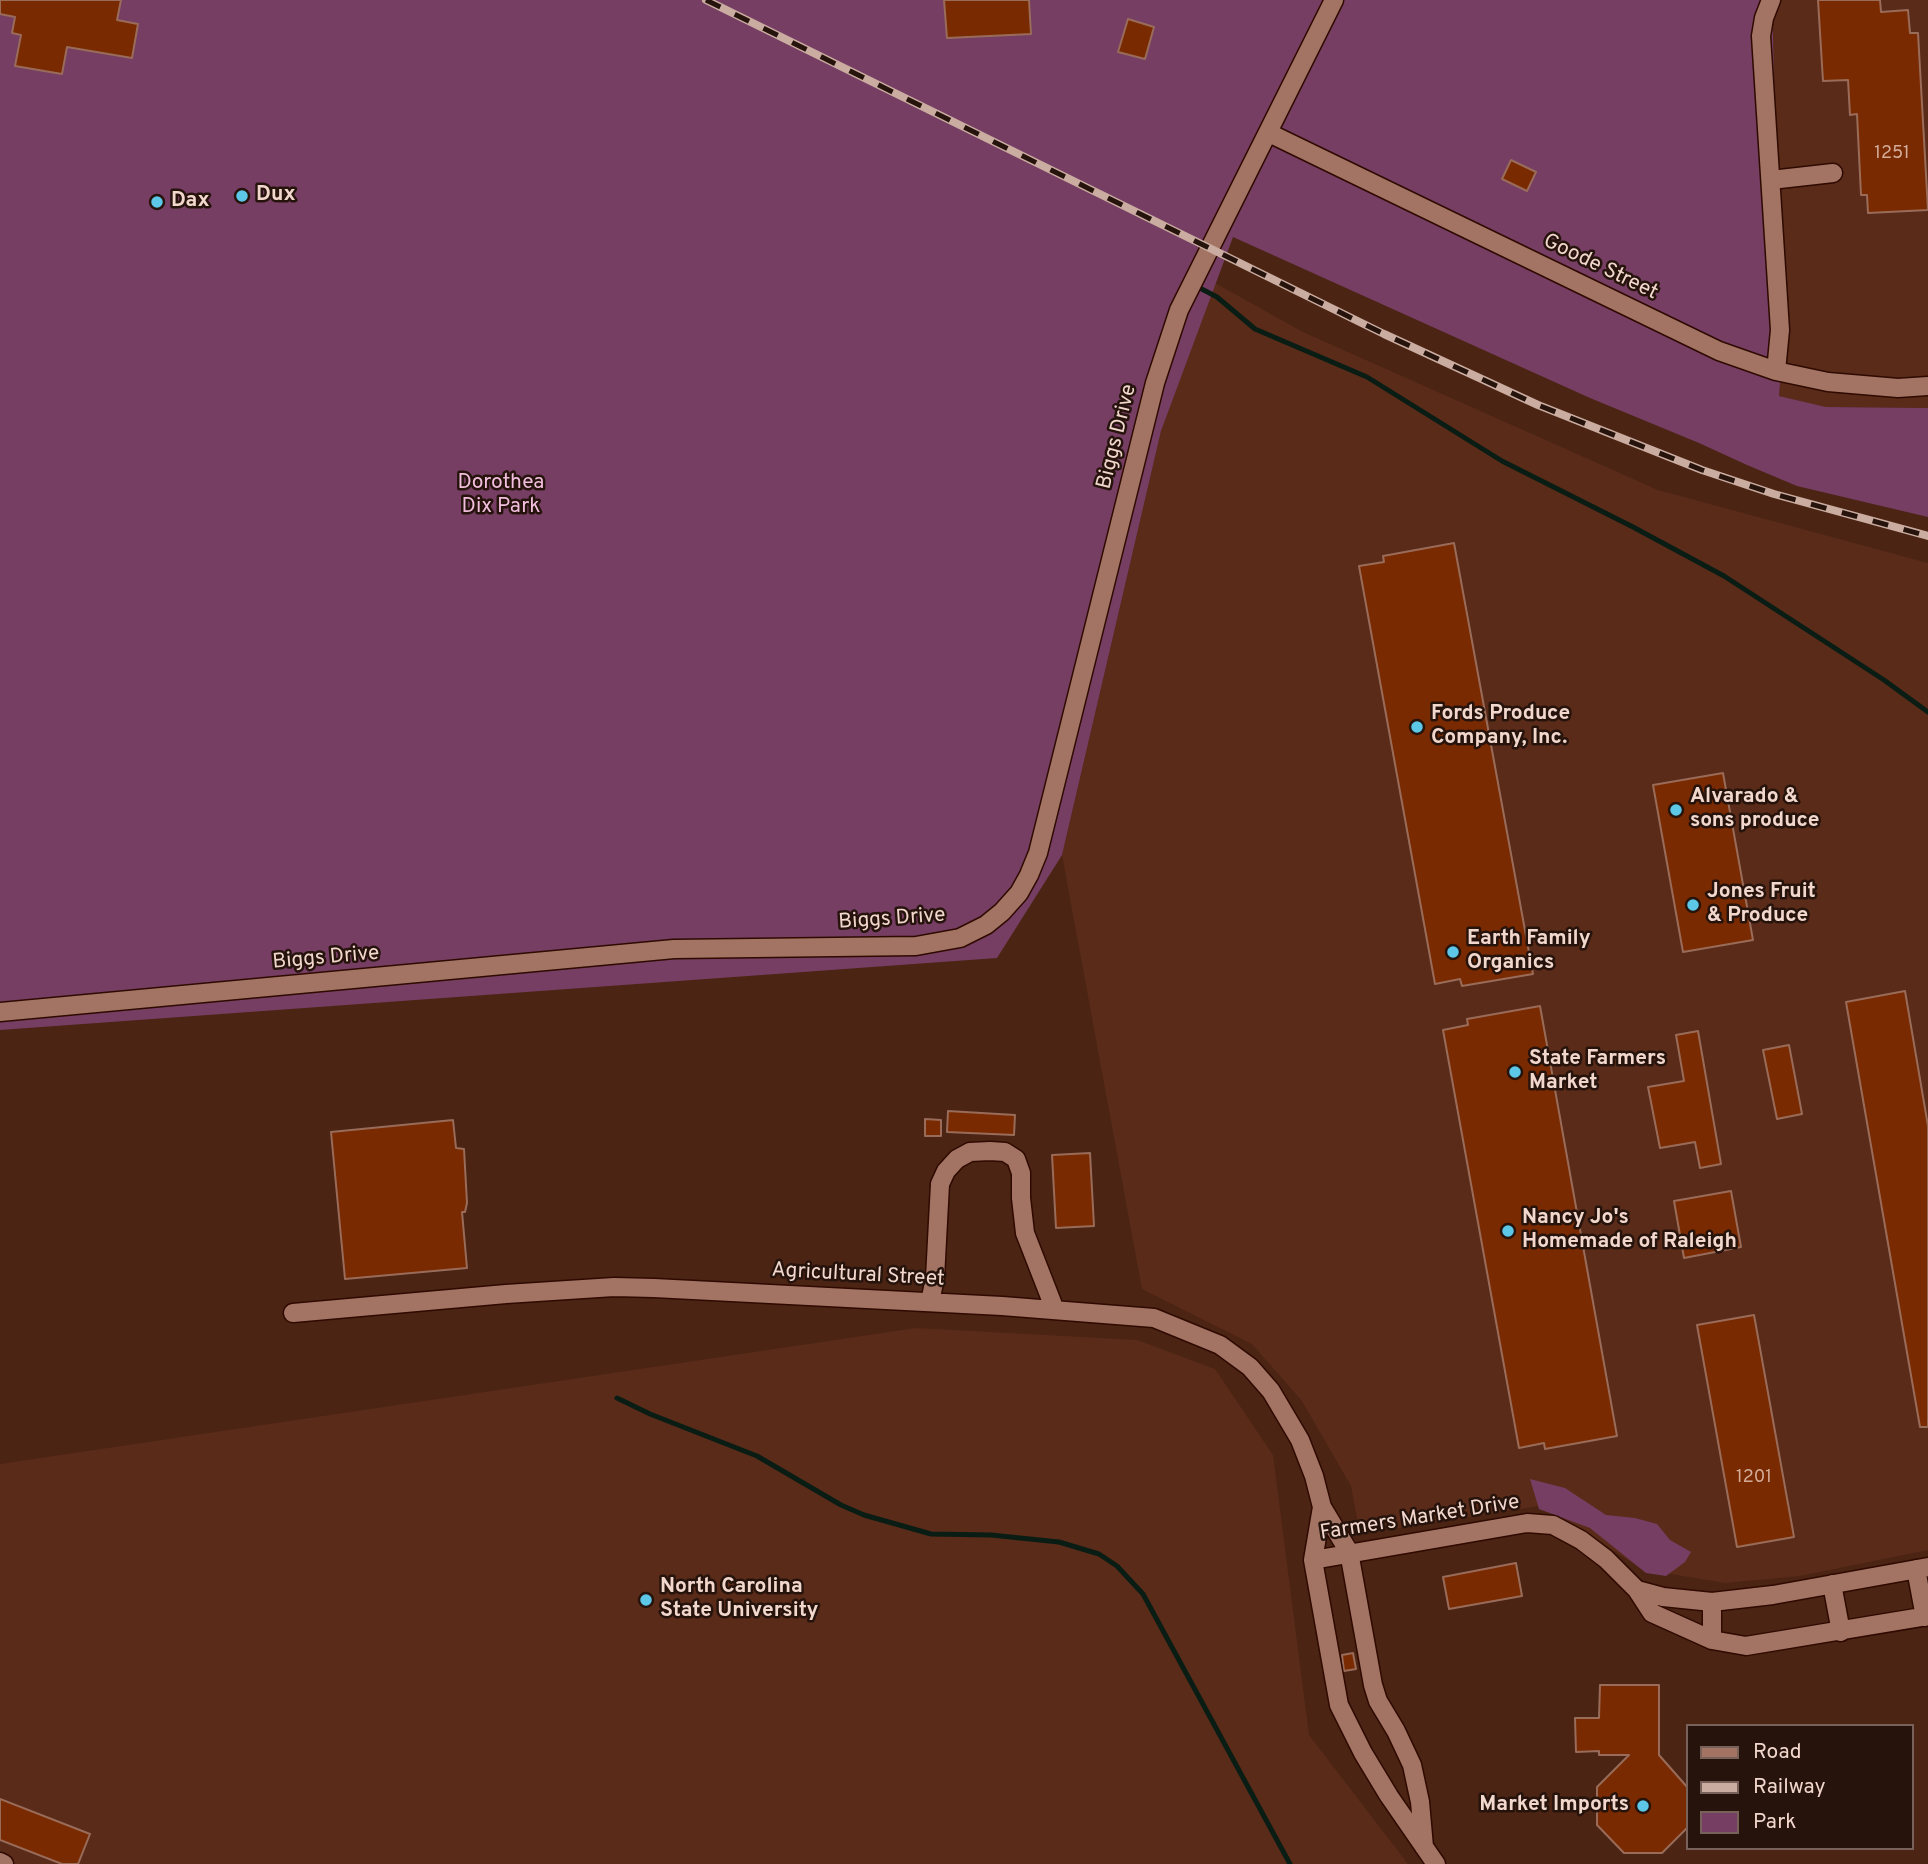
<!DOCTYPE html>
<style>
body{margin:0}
#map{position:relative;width:1928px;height:1864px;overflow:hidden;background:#4b2414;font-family:Overpass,sans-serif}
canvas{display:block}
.legend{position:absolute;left:1686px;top:1724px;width:228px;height:126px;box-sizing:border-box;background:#25130c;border:2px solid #776159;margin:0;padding:9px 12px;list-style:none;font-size:21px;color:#f2d7cd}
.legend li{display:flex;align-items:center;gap:14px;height:35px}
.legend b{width:35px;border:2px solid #776159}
</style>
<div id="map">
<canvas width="1928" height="1864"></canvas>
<ul class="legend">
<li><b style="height:9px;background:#a37463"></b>Road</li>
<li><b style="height:9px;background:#caaca0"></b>Railway</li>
<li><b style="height:19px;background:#763e63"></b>Park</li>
</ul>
</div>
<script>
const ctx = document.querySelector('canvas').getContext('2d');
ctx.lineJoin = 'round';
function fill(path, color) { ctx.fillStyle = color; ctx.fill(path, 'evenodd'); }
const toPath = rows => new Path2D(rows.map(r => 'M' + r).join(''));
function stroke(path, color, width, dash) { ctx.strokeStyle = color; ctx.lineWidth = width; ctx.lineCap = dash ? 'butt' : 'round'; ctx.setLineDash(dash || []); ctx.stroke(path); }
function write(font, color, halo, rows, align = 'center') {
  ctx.font = font + ' Overpass,sans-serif'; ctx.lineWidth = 5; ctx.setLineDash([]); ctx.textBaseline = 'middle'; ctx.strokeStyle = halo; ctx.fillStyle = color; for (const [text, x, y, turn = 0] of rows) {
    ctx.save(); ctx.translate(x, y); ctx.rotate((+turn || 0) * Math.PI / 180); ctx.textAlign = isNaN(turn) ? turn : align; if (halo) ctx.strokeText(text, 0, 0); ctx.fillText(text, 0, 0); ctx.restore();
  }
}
const built = toPath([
 [1772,0,1928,0,1928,408,1826,407,1779,396,1782,358],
 [1215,283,1303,332,1658,490,1928,563,1928,1550,1800,1576,1725,1583,1641,1569,1594,1537,1539,1506,1399,1528,1373,1528,1357,1518,1351,1486,1302,1401,1252,1344,1142,1289,1062,855,1161,431],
 [916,1328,1137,1340,1215,1369,1273,1455,1309,1735,1408,1864,0,1864,0,1464]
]);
const green = toPath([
 [0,0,1772,0,1782,358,1779,396,1826,407,1928,408,1928,517,1797,486,1747,465,1699,443,1590,398,1233,237,1161,431,1062,855,997,958,0,1030],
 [1530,1479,1565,1488,1606,1515,1635,1518,1657,1524,1670,1540,1691,1552,1685,1562,1666,1576,1646,1573,1590,1528,1539,1509]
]);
const stream = toPath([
 [1196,286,1217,297,1255,329,1367,377,1502,461,1633,527,1724,576,1884,680,1928,712],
 [617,1398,650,1414,757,1456,841,1505,864,1515,931,1534,991,1535,1059,1542,1099,1554,1117,1566,1143,1594,1290,1864]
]);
const building = toPath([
 [0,0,121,0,117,20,138,24,132,58,67,47,62,74,15,66,21,35,12,33,15,17,0,14,0,0],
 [944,0,1029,0,1031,34,947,38,944,0],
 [1818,0,1880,0,1881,12,1908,10,1910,33,1918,33,1928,210,1868,213,1867,195,1861,195,1857,114,1850,115,1848,80,1823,81,1818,0],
 [1128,19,1154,27,1145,59,1118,52,1128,19],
 [1511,160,1536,172,1527,191,1502,179,1511,160],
 [1454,543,1533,974,1462,986,1460,979,1435,984,1359,566,1384,562,1383,556,1454,543],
 [1723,773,1753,940,1683,952,1653,785,1723,773],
 [1905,991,1928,1126,1928,1427,1920,1427,1846,1002,1905,991],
 [1540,1006,1617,1436,1545,1449,1544,1443,1519,1448,1443,1030,1468,1025,1467,1019,1540,1006],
 [1698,1031,1721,1164,1700,1168,1695,1142,1660,1148,1648,1087,1684,1081,1676,1035,1698,1031],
 [1789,1045,1802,1114,1777,1119,1763,1050,1789,1045],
 [948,1111,1015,1115,1014,1135,947,1132,948,1111],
 [925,1119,941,1120,941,1136,925,1136,925,1119],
 [453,1120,456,1148,464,1149,467,1203,465,1212,462,1212,467,1268,345,1279,331,1132,453,1120],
 [1090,1153,1094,1226,1056,1228,1052,1155,1090,1153],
 [1731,1191,1741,1247,1684,1258,1674,1201,1731,1191],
 [1754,1315,1794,1537,1737,1547,1697,1325,1754,1315],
 [1516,1563,1522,1596,1449,1609,1443,1577,1516,1563],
 [1353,1653,1356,1669,1344,1671,1342,1655,1353,1653],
 [1600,1685,1659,1685,1659,1755,1688,1788,1688,1827,1662,1853,1624,1853,1597,1825,1597,1787,1629,1755,1599,1755,1599,1751,1576,1752,1575,1718,1599,1718,1600,1685],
 [0,1799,90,1834,78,1864,62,1864,0,1840,0,1799]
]);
const minor = toPath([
 [1771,0,1764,18,1761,36,1780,330,1776,371],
 [1269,133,1719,351,1776,371,1828,382,1898,388,1928,386],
 [1771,180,1833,173],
 [0,1012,674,949,916,946,960,938,986,925,1002,912,1019,893,1029,875,1038,853,1155,383,1179,310,1334,0],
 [930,1302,935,1278,940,1184,946,1171,957,1159,970,1152,990,1151,1005,1152,1016,1159,1021,1173,1021,1198,1025,1233,1055,1310],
 [293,1313,506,1294,614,1287,654,1288,1002,1306,1154,1318,1220,1345,1250,1367,1271,1391,1300,1440,1314,1476,1322,1507,1349,1552,1373,1685,1378,1701,1396,1731,1412,1765,1420,1802,1424,1847],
 [1322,1507,1313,1560,1339,1705,1363,1753,1389,1796,1436,1864],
 [1313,1560,1527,1523,1553,1525,1581,1540,1606,1559,1637,1590,1652,1613,1712,1640,1746,1646,1928,1616],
 [1916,1569,1925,1617],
 [1832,1584,1841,1632],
 [1637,1590,1663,1597,1712,1602,1773,1595,1928,1567],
 [1712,1640,1712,1602],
 [0,1862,4,1864]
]);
const rail = toPath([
 [706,0,1384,334,1538,405,1702,470,1774,494,1928,536]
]);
const markers = [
 [242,196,7,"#5dc7e8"],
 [157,202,7,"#5dc7e8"],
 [1417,727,7,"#5dc7e8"],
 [1676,810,7,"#5dc7e8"],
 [1693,905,7,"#5dc7e8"],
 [1453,952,7,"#5dc7e8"],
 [1515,1072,7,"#5dc7e8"],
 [1508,1231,7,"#5dc7e8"],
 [646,1600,7,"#5dc7e8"],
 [1643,1806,7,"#5dc7e8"]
];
const numberNames = [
 ["1251",1892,154],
 ["1201",1754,1478]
];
const poiNames = [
 ["Dux",256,196],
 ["Dax",171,202],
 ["Fords Produce",1431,715],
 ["Company, Inc.",1431,739],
 ["Alvarado &",1690,798],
 ["sons produce",1690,822],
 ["Jones Fruit",1707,893],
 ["& Produce",1707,917],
 ["Earth Family",1467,940],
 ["Organics",1467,964],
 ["State Farmers",1529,1060],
 ["Market",1529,1084],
 ["Nancy Jo's",1522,1219],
 ["Homemade of Raleigh",1522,1243],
 ["North Carolina",660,1588],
 ["State University",660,1612],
 ["Market Imports",1629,1806,"right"]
];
const streetNames = [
 ["Goode Street",1600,268,26],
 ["Biggs Drive",1118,437,-76],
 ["Biggs Drive",892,920,-4],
 ["Biggs Drive",326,959,-5],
 ["Agricultural Street",858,1276,3],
 ["Farmers Market Drive",1420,1519,-9]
];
const parkNames = [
 ["Dorothea",501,484],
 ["Dix Park",501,508]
];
fill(built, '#5a2b19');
fill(green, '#763e63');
stroke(stream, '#0a1d14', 5);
fill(building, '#7a2a01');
stroke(building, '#996b59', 2);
stroke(minor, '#2f0a00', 21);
stroke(minor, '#a37463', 18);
stroke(rail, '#caaca0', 8);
stroke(rail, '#25130c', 5, [16]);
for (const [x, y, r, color] of markers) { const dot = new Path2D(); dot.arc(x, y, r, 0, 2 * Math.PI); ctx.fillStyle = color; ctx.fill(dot); stroke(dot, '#25130c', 2.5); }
write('18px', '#d4ac9a', null, numberNames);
write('bold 21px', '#f2d7cd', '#25130c', poiNames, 'left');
write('21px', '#f2d7cd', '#25130c', streetNames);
write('21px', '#f2bede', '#25130c', parkNames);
</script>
